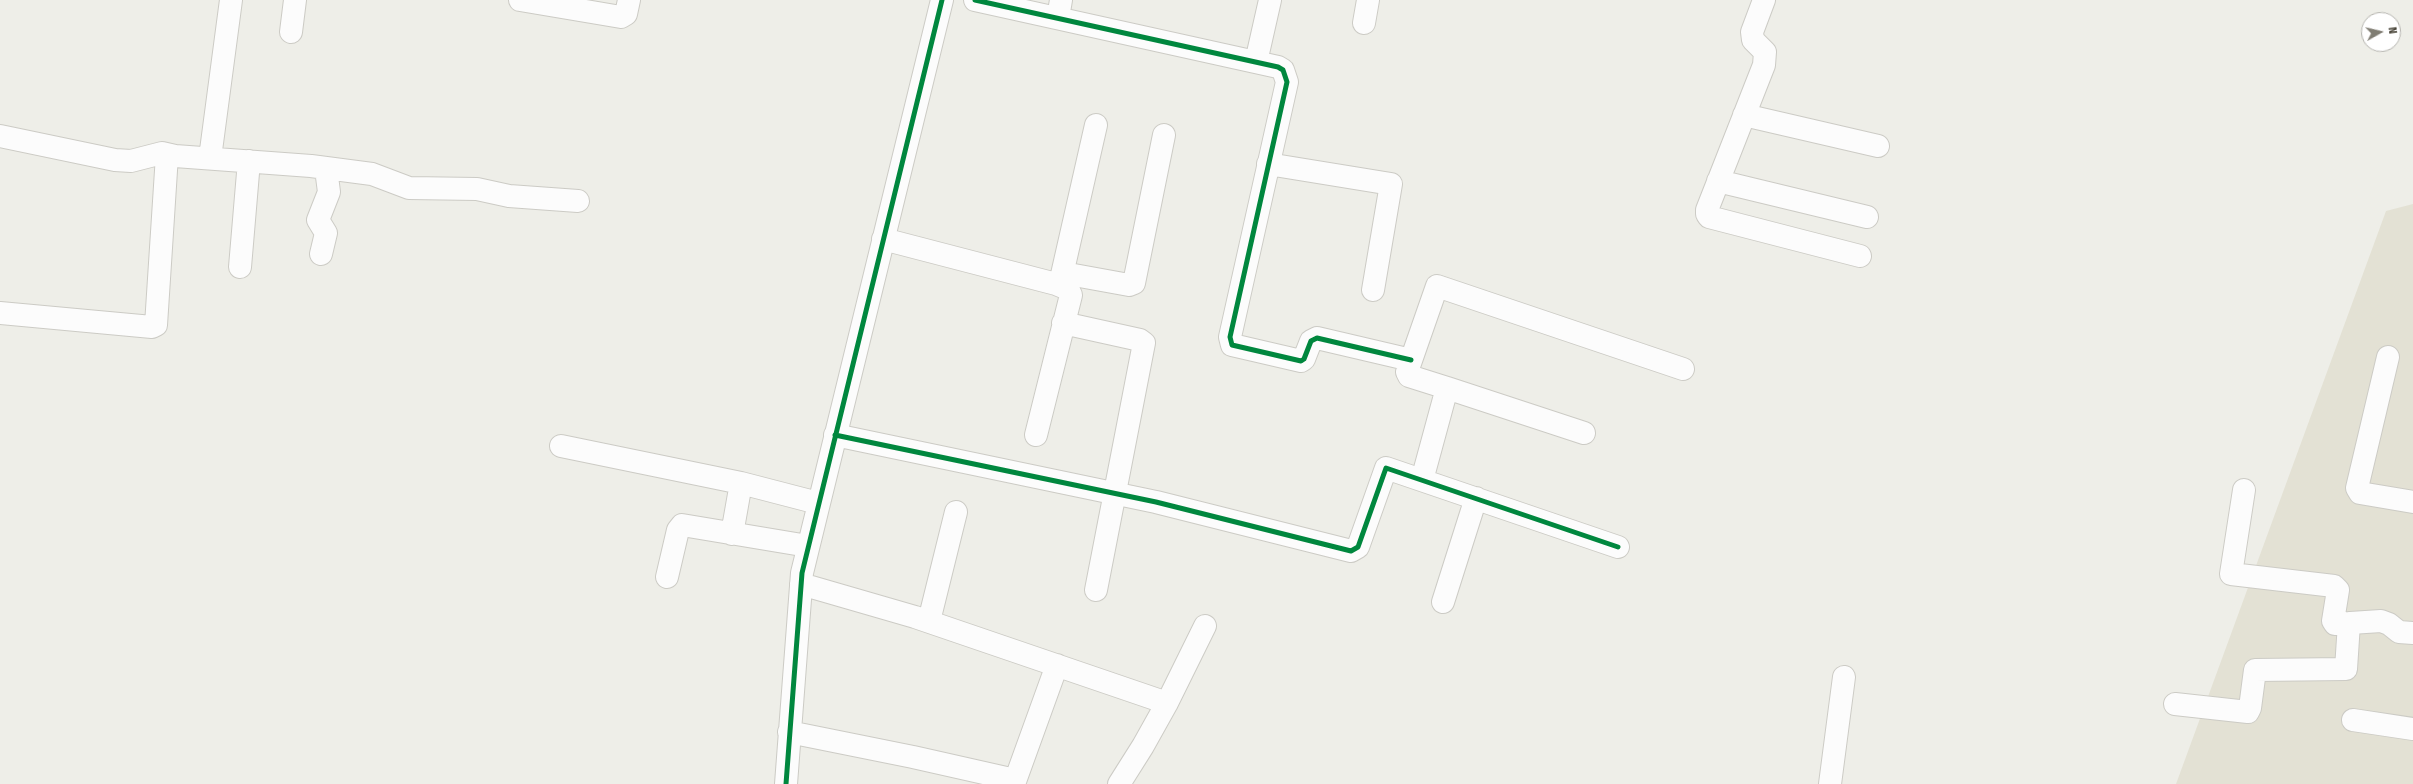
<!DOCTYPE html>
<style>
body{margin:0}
#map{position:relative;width:2413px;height:784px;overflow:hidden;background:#eeeee8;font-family:"Fira Sans Condensed",sans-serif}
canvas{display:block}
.north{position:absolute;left:2361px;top:12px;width:40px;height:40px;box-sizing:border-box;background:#fff;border:1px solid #b4b3ae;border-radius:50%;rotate:82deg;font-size:11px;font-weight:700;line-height:16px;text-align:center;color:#444034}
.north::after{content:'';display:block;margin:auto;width:14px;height:18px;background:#807d73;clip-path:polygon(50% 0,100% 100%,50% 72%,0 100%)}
</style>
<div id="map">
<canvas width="2413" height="784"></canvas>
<div class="north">N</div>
</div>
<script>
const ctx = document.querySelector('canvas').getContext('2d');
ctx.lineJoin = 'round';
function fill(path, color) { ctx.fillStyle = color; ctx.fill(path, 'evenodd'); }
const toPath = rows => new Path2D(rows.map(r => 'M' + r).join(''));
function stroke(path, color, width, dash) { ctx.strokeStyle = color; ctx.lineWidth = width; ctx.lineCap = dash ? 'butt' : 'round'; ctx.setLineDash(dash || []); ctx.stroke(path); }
const residential = toPath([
 [2413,204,2413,784,2176,784,2386,211]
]);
const minor = toPath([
 [520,0,621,17,626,14,629,0],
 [975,0,1278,67,1283,70,1287,82,1230,337,1232,345,1301,361,1304,359,1311,341,1317,338,1411,360],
 [1764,0,1752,32,1753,40,1765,52,1764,65,1707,210,1707,214,1709,217,1860,256],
 [1058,18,1061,0],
 [1364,23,1368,0],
 [291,32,295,0],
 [1256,62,1270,0],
 [1744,115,1878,146],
 [0,136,115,160,131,161,162,153,175,156,311,166,372,174,409,188,477,189,509,196,578,201],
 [210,158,231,0],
 [1268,164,1391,184,1373,290],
 [1718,181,1867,217],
 [883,239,1056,284,1061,279,1096,125],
 [321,254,326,233,318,220,329,192,326,169],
 [240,267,249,161],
 [1063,273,1129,285,1134,283,1164,135],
 [0,313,152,327,156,325,167,155],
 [1063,323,1140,340,1144,343,1096,590],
 [2388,357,2357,488,2360,493,2413,502],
 [1447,388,1584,433],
 [835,435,1156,502,1351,551,1358,547,1386,468,1618,547],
 [1036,435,1071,295,1068,289,1056,284],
 [561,446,741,483,818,503],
 [1422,480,1447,388,1409,376,1407,372,1437,286,1683,369],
 [2244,490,2231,574,2334,586,2338,590,2333,621,2335,624,2381,621,2389,624,2399,632,2413,633],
 [732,534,741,483],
 [667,577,678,530,682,525,808,546],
 [801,584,915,617,1167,703],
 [1443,602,1476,498],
 [929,621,956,512],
 [2175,704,2248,712,2250,708,2255,670,2346,669,2349,623],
 [2353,720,2413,729],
 [789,732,913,757,1015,780],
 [786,784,802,573,942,0],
 [1014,784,1057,665],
 [1119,784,1143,746,1167,703,1205,626],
 [1830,784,1844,677]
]);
const cycleway = toPath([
 [975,0,1278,67,1283,70,1287,82,1230,337,1232,345,1301,361,1304,359,1311,341,1317,338,1411,360],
 [835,435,1156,502,1351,551,1358,547,1386,468,1618,547],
 [786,784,802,573,942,0]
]);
fill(residential, '#e3e1d4');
stroke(minor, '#cccbc5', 24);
stroke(minor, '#fcfcfc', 22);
stroke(cycleway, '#00873e', 5);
</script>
